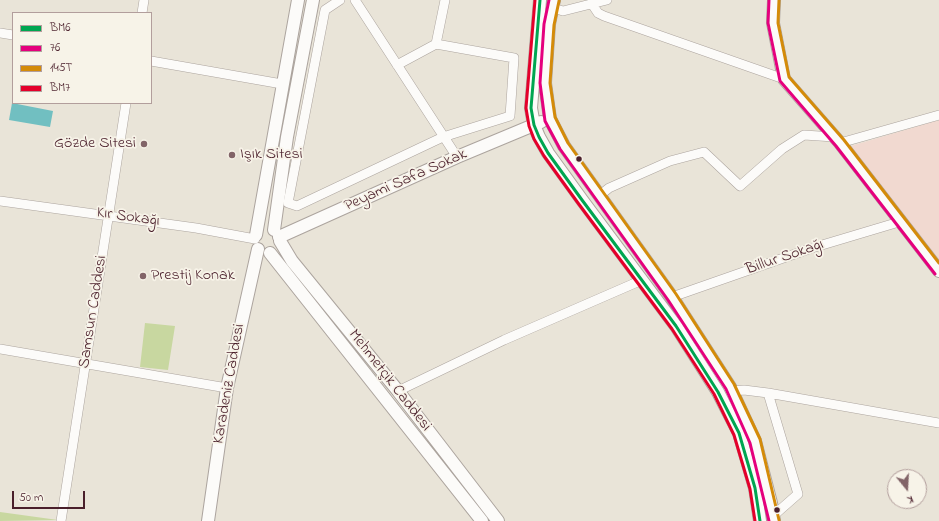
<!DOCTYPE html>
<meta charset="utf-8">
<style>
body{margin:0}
#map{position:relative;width:939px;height:521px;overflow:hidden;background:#e9e4d8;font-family:"Indie Flower",sans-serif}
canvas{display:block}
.legend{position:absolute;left:12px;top:12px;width:140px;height:92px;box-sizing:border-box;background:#f7f3e8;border:1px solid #b29e9c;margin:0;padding:5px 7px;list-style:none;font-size:12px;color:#4a1f2b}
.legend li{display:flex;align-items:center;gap:8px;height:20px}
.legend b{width:20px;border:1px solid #b29e9c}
.north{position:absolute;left:887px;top:469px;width:40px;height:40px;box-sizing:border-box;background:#f7f3e8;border:1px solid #b29e9c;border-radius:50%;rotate:162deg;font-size:11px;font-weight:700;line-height:16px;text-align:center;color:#4a1f2b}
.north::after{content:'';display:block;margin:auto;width:14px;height:18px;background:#826468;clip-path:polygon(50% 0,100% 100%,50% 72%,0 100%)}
.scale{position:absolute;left:12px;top:491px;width:73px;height:18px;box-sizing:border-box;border:2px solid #4a1f2b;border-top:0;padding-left:5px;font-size:12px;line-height:14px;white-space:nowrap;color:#4a1f2b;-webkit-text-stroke:3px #f7f3e8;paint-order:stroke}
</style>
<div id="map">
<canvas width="939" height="521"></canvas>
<ul class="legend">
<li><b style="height:5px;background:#00a651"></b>BM6</li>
<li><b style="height:5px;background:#e5007d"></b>76</li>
<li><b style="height:5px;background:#d48b09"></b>145T</li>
<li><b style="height:5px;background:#e4002b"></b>BM7</li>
</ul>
<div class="north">K</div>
<div class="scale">50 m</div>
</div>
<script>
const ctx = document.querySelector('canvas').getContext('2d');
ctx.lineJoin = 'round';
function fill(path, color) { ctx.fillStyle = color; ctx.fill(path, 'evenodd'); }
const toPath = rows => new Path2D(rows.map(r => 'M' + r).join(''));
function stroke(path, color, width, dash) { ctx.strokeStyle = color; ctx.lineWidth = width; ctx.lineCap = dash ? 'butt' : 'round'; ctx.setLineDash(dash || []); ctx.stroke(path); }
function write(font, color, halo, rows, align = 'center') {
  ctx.font = font + ' "Indie Flower",sans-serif'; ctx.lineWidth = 3.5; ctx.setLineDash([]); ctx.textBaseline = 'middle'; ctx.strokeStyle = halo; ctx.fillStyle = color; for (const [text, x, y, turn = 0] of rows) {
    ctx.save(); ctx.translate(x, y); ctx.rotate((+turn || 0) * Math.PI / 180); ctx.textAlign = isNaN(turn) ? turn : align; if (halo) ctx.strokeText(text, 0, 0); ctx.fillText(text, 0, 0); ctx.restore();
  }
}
const built = toPath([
 [939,120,939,261,887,202,851,146]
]);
const green = toPath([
 [145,323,175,326,168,370,140,367],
 [0,512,58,520,0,521]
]);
const water = toPath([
 [12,103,53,111,50,127,9,120]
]);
const street = toPath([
 [340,0,325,10,288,203,297,206,443,137,510,116,514,58,436,44,445,0],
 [355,0,457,157],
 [592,4,598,13,604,16,784,79],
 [553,8,563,11,607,0],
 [142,13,144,0],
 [0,33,13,35],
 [151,61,282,84],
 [397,65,436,44],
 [840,143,939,115],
 [599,196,609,188,670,161,704,152,740,186,782,149,804,135,834,137],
 [0,201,196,228,255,239],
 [672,297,812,248,899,222],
 [0,349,227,388],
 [398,391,504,340,642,280],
 [733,391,744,390,768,393,939,423],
 [768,393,798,494,773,516],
 [61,521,126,103]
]);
const secondary = toPath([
 [540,0,531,108,534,125,539,137,548,153,582,200,676,326,718,392,739,433,755,488,760,521],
 [554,0,549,24,545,83,550,119,564,146,672,297,730,387,755,441,771,503,774,521],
 [774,0,773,23,784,79,840,143,939,271],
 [274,230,287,137,313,0],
 [256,235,298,0],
 [279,237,457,157,541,122],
 [280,241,292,261,398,391,498,521],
 [270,253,482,521],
 [208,521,227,388,258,249]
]);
const bus1 = toPath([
 [540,0,531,108,534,125,539,137,548,153,582,200,676,326,718,392,739,433,755,488,760,521]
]);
const bus2 = toPath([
 [549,0,544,24,540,83,545,121,560,149,668,300,726,389,750,443,769,521],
 [769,0,768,23,780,81,836,146,935,274]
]);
const bus3 = toPath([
 [779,0,778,23,789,77,844,140,939,263],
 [559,1,554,25,550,83,555,117,568,143,676,294,734,384,760,439,779,520]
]);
const bus4 = toPath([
 [535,0,526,108,529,126,534,139,544,156,578,203,672,329,714,394,734,435,750,489,755,521]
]);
const markers = [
 [144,144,4,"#826468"],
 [232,155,4,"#826468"],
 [579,159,3.5,"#4a1f2b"],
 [143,276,4,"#826468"],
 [777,510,3.5,"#4a1f2b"]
];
const poiNames = [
 ["Gözde Sitesi",136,144,"right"],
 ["Işık Sitesi",240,155],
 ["Prestij Konak",151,276]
];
const streetNames = [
 ["Peyami Safa Sokak",406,181,-24],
 ["Kır Sokağı",128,218,8],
 ["Billur Sokağı",785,258,-19],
 ["Samsun Caddesi",94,312,-81],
 ["Mehmetçik Caddesi",389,381,52],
 ["Karadeniz Caddesi",230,384,-80]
];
fill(built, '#f1d9d0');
fill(green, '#c8d7a0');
fill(water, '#71bfc1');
stroke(street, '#aca49e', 10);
stroke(secondary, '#aca49e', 14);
stroke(street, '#fcfbf9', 9);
stroke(secondary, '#fcfbf9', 12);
stroke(bus1, '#00a651', 3);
stroke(bus2, '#e5007d', 3);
stroke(bus3, '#d48b09', 3);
stroke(bus4, '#e4002b', 3);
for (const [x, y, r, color] of markers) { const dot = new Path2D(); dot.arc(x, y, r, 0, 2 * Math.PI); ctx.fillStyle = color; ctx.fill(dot); stroke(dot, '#f7f3e8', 1.5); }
write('16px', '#4a1f2b', '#f7f3e8', poiNames, 'left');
write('16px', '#4a1f2b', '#f7f3e8', streetNames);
</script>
